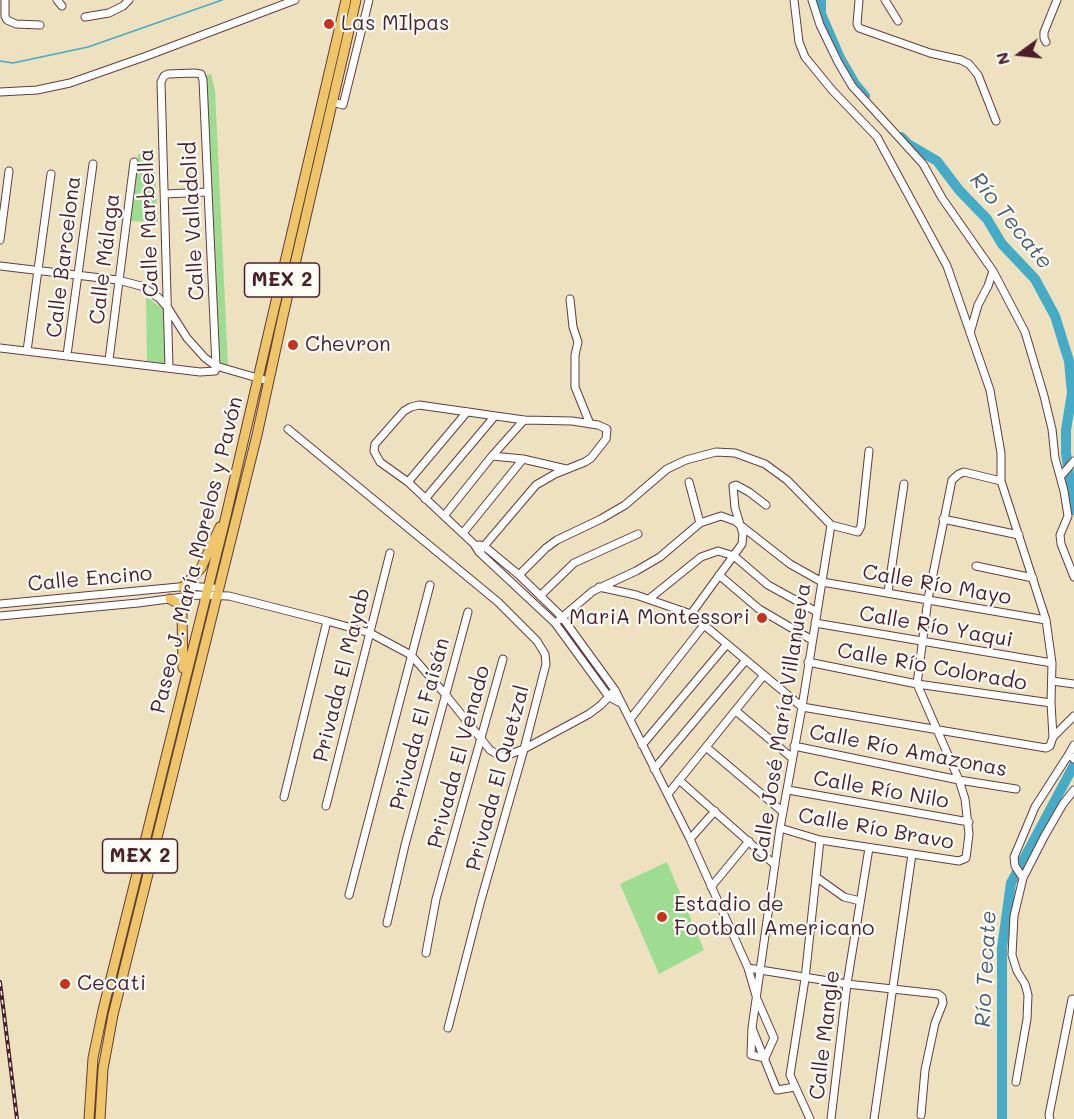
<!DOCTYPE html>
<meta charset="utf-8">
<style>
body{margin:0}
#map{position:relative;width:1074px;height:1119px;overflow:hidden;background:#eee1c0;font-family:Mali,sans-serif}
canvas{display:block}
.north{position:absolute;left:990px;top:24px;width:60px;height:60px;-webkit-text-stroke:4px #fdfcf7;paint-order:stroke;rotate:255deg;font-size:16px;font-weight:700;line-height:24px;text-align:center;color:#4a1f2b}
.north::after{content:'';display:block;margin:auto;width:21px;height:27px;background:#4a1f2b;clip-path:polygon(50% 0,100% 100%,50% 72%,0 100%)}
</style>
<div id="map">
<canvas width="1074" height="1119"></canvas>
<div class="north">N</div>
</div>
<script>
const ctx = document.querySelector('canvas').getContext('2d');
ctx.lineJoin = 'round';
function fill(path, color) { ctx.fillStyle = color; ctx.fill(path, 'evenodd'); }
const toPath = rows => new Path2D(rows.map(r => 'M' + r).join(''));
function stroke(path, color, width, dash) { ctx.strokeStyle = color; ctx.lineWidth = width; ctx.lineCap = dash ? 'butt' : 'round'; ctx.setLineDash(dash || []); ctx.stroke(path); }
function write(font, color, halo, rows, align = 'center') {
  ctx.font = font + ' Mali,sans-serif'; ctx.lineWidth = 4.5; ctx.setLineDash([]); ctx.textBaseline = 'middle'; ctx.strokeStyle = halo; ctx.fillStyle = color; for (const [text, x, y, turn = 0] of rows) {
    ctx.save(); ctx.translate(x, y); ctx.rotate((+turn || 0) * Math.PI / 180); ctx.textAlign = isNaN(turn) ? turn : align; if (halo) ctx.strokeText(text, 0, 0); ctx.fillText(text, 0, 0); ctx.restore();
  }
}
const green = toPath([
 [211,74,215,90,228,366,217,361,206,75],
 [154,152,158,222,130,221,138,154],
 [146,296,163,309,165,364,147,361],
 [667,862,704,950,659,974,620,884]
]);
const stream = toPath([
 [0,61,13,63,88,47,222,0]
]);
const river = toPath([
 [821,0,821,14,840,58,855,84,865,96],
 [901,137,908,144,937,161,959,190,987,219,1002,244,1035,279,1055,316,1069,361,1072,393,1066,430,1066,453,1074,510],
 [1002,1119,1002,948,1011,883,1074,765]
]);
const minor = toPath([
 [5,0,5,16,7,20,16,24,40,25],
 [57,0,62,6],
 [812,0,820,25,838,62,852,86,923,164,942,198,993,271,1025,332,1044,396,1052,429,1055,458,1064,491,1068,516,1060,535,1061,544,1074,577],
 [859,0,857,24,859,28,930,53,961,60,969,64,978,75,996,121],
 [885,0,898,21],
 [85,17,109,13,123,6,129,0],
 [1046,42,1044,38,1044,32,1057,0],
 [0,92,37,90,70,83,144,57,295,0],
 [332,102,343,105,369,0],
 [165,194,208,192],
 [0,240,9,171],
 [0,266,118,280,141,286,159,298,168,308,187,338,205,358,216,366,268,381],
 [570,299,573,327,578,342,575,355,575,387,590,424],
 [970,333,978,305,988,286,993,271],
 [0,348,200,372,215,371,216,366],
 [27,351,51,174],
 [67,355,93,164],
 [109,360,134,162],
 [169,367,161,82,164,76,168,74,194,73,201,74,203,80,216,366],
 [288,429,498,602,537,641,545,654,546,664,524,749,481,900,448,1028],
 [492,456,523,459,566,469],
 [1061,476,1074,461],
 [408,482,467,412],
 [689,482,700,523],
 [425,499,494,417],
 [444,516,492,456,524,420],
 [943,519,1019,535],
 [463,533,523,459],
 [479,545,484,546,519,575,562,617,615,690,690,839,748,968,757,999,774,1038,765,1058,751,1055,752,1028],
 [479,552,536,485,555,474,585,462,591,458,606,439,607,429,598,425,572,421,524,420,419,405,411,407,404,411,375,444,374,451,380,462,408,482,444,516,474,544,479,552,555,623,609,697,621,703],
 [976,566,1033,578],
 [519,575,546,548,557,540,601,519,625,505,667,469,686,460,716,452,735,453,765,464,787,480,831,525,858,532,861,526,869,451],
 [719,575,759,609,812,640],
 [599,587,636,595,691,614,802,707,1046,748,1050,746,1053,737,1051,703,1052,663,1046,620,1001,481,1001,453,990,390,947,266,877,137,832,90,805,57,799,42,794,0],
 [888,592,904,484],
 [540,596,574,563,638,534],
 [649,599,701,557,718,551,734,556,768,585,817,612],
 [0,604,189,586,213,588],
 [691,614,742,544,743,534,735,508,733,486,736,485,749,492,766,505],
 [0,616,138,603,198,595,229,596,327,621,370,633,411,655,445,694,490,750,500,756,508,755,524,749,589,714,601,705,615,690],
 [559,620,593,591,636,571,660,557,700,523,721,516,735,521,790,564,822,582,1046,620],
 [815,623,1052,663],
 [808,662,917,684,1051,703],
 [1052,681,1074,684],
 [736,711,792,758],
 [631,718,704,625],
 [1053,737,1074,716],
 [642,745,727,644],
 [1074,745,1069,754,1074,759],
 [794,746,959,780,1016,789],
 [706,747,783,812],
 [654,769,746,660],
 [679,780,775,865],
 [788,790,969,822],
 [668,794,764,675],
 [284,797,327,621],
 [326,806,390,553],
 [780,828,820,840,959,861,966,858,969,834,965,799,959,780,917,684,928,599,952,480,959,474,964,472,1001,481],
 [690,839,715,811],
 [816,877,844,897,860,901],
 [1023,878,1015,866,1014,857,1035,807,1069,754],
 [711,887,749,841],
 [349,895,430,585],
 [387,923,405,845,468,612],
 [426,953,436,899,503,659],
 [748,968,847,984,938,994,942,997,943,1003,935,1023,925,1070,921,1115],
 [1016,1082,1027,1019,1028,995,1025,984,1017,971,1012,955,1014,916,1023,878,1044,837,1063,804,1074,790],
 [795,1087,777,1090,752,1028,780,828,802,707,831,525],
 [810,1119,790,1075,805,979,820,840],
 [831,1119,847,984,869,848],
 [874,1119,912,854],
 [1050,1119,1049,1115,1072,999]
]);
const highway = toPath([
 [183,587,201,568,220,527],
 [170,599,179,604,182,614,183,668],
 [89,1119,93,1058,103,1010,225,520,346,0],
 [100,1119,103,1069,113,1015,257,435,283,316,356,0]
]);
const rail = toPath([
 [0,982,17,1119]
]);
const markers = [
 [329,24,6,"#c8321e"],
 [293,345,6,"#c8321e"],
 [762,618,6,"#c8321e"],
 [662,917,6,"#c8321e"],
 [65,984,6,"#c8321e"]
];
const shields = [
 [282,280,75],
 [140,856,75]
];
const shieldNames = [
 ["MEX 2",282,280],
 ["MEX 2",140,856]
];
const poiNames = [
 ["Las MIlpas",341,24],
 ["Chevron",305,345],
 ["MariA Montessori",750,618,"right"],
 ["Estadio de",674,905],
 ["Football Americano",674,929],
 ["Cecati",77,984]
];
const streetNames = [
 ["Calle Valladolid",193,221,-93],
 ["Calle Marbella",149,223,-92],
 ["Calle Barcelona",64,257,-83],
 ["Calle Málaga",105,259,-83],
 ["Paseo J. María Morelos y Pavón",197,555,-76],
 ["Calle Encino",90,579,-5],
 ["Calle Río Mayo",937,585,10],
 ["Calle Río Yaqui",936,627,10],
 ["Calle Río Colorado",932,667,10],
 ["Privada El Mayab",342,675,-76],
 ["Calle José María Villanueva",782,723,-81],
 ["Privada El Faisán",420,724,-75],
 ["Calle Río Amazonas",908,751,11],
 ["Privada El Venado",459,757,-75],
 ["Privada El Quetzal",498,778,-75],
 ["Calle Río Nilo",881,790,10],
 ["Calle Río Bravo",876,829,10],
 ["Calle Mangle",825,1035,-83]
];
const waterNames = [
 ["Río Tecate",1011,221,51],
 ["Río Tecate",986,969,-87]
];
fill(green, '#9ddc91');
stroke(stream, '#46abc6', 1.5);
stroke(river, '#46abc6', 10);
stroke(minor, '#633c41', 9);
stroke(highway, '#633c41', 11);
stroke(minor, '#fff', 7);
stroke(highway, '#eec569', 9);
stroke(rail, '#4a1f2b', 4);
stroke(rail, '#fdfcf7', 1.5, [4.5]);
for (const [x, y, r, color] of markers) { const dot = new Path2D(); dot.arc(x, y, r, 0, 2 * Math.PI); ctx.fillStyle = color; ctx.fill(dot); stroke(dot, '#fdfcf7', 2); }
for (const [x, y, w] of shields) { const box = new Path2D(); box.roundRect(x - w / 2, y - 17, w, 34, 4.5); ctx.fillStyle = '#fdfcf7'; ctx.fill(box); stroke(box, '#4a1f2b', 1.5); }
write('bold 20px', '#4a1f2b', null, shieldNames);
write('21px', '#4a1f2b', '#fdfcf7', poiNames, 'left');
write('21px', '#4a1f2b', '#fdfcf7', streetNames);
write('italic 22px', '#485e71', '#fdfcf7', waterNames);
</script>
